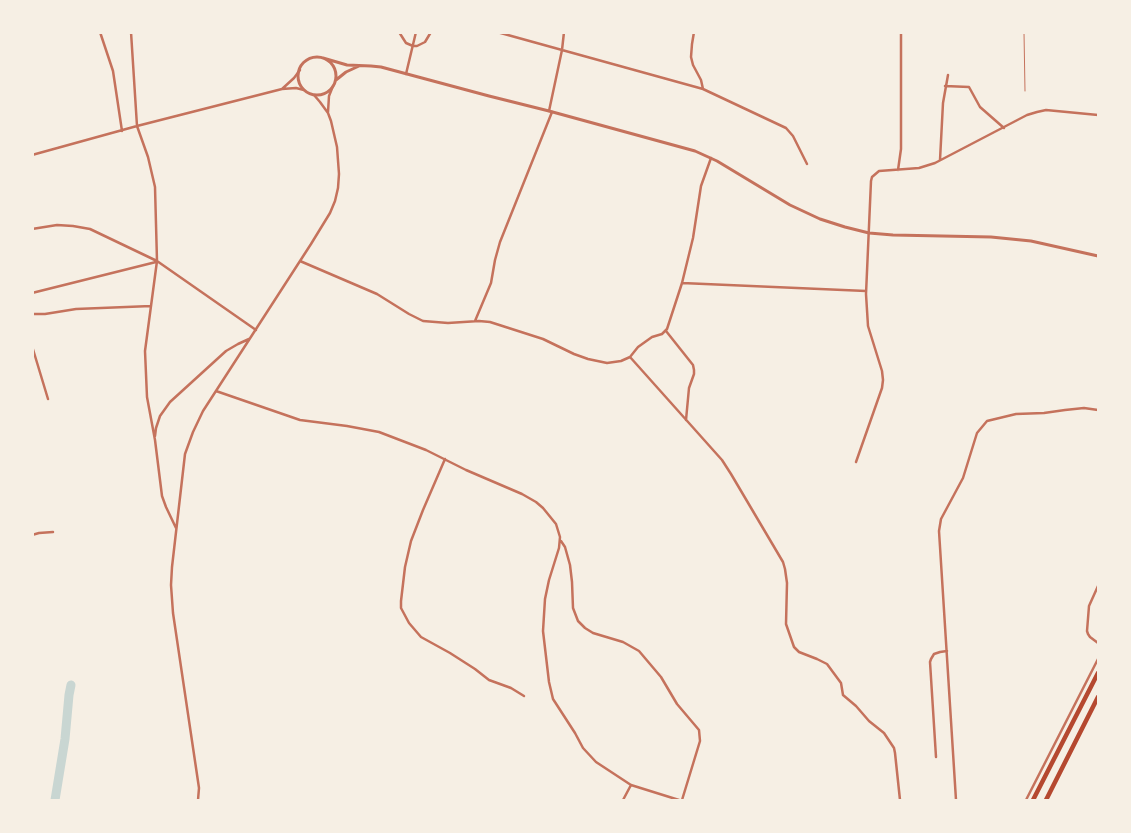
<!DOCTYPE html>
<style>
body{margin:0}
#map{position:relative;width:1131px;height:833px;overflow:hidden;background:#f6efe4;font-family:"Noto Sans",sans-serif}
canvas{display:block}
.frame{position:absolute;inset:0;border:34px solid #f6efe4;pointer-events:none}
</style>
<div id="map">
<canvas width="1131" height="833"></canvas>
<div class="frame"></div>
</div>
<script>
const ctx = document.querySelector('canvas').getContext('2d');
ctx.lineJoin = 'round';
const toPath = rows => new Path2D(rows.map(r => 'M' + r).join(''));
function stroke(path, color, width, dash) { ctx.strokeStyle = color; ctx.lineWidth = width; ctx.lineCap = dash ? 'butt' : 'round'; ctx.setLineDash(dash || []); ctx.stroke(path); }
const river = toPath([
 [55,800,65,739,69,695,71,685]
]);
const service = toPath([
 [1024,32,1025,91]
]);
const minor = toPath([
 [100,32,113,71,122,131],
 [131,32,137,126,148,157,155,187,157,261,145,351,147,397,155,440,162,496,166,507,176,528],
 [399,32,406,43,413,46,417,46,425,42,431,32],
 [497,32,703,89,786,128,793,136,807,164],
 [694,32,692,44,691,57,693,65,701,80,703,89],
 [406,74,416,32],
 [945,86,969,87,980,107,1004,128],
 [282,89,294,78,300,70],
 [549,111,562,50,564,32],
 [328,112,329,96,333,86],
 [32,155,137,126,282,89,296,88,304,90],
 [940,160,943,103,948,75],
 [898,170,901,149,901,32],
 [32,229,57,225,73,226,90,229,157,261,256,330],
 [300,261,377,294,409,314,423,321,448,323,479,321,490,322,543,339,574,354,588,359,607,363,621,361,630,357,638,347,652,337,662,334,667,329,682,283,693,238,701,186,711,158],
 [682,283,866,291],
 [32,293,156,262],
 [32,314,45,314,76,309,151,306],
 [475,321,491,283,495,260,500,242,552,112],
 [666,331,693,365,694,370,694,374,689,388,686,420],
 [32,346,48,399],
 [630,357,722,460,731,474,783,562,785,569,787,583,786,624,794,647,799,652,817,659,827,664,841,683,843,695,856,706,869,721,884,733,894,748,895,753,900,800],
 [216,391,300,420,347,426,379,432,426,450,466,470,522,494,536,502,543,508,556,524,560,537,559,548,549,580,545,599,543,631,549,682,553,699,575,733,583,748,596,762,631,785,679,800],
 [155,436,156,428,160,416,170,402,226,351,238,344,249,339],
 [445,459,423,510,411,541,405,567,401,601,401,608,409,623,421,637,450,653,475,669,489,680,511,688,524,696],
 [856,462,882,388,883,380,882,371,868,326,866,294,871,181,872,177,879,171,919,168,935,163,1027,115,1037,112,1046,110,1098,115],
 [32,535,39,533,53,532],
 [561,541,565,547,570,565,572,582,573,608,578,621,585,628,593,633,623,642,639,651,661,677,677,704,699,730,700,741,682,800],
 [1098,586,1089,606,1087,631,1088,634,1090,637,1098,643],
 [936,757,930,662,931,659,934,654,940,652,947,651],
 [198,800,199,788,173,613,171,585,172,567,185,454,193,432,203,411,311,244,330,213,335,201,338,188,339,174,337,147,331,121,328,113,320,102,314,95],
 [623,800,631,785],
 [956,800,939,531,941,519,963,478,977,433,987,421,1016,414,1044,413,1065,410,1084,408,1098,410],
 [1026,800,1098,659]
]);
const tertiary = toPath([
 '298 76a19 19 0 1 1 38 0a19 19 0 1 1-38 0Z',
 [323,58,347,65,371,66,381,67,489,96,549,111,695,151,717,161,790,205,820,219,845,227,869,233,893,235,991,237,1031,241,1098,256],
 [336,80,346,72,359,66]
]);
const trunk = toPath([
 [1033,800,1098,673],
 [1046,800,1098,697]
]);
stroke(river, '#c9d6d2', 9);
stroke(service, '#c5725c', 1);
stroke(minor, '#c5725c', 2.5);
stroke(tertiary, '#c5725c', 3);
stroke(trunk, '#b5482f', 4.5);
</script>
